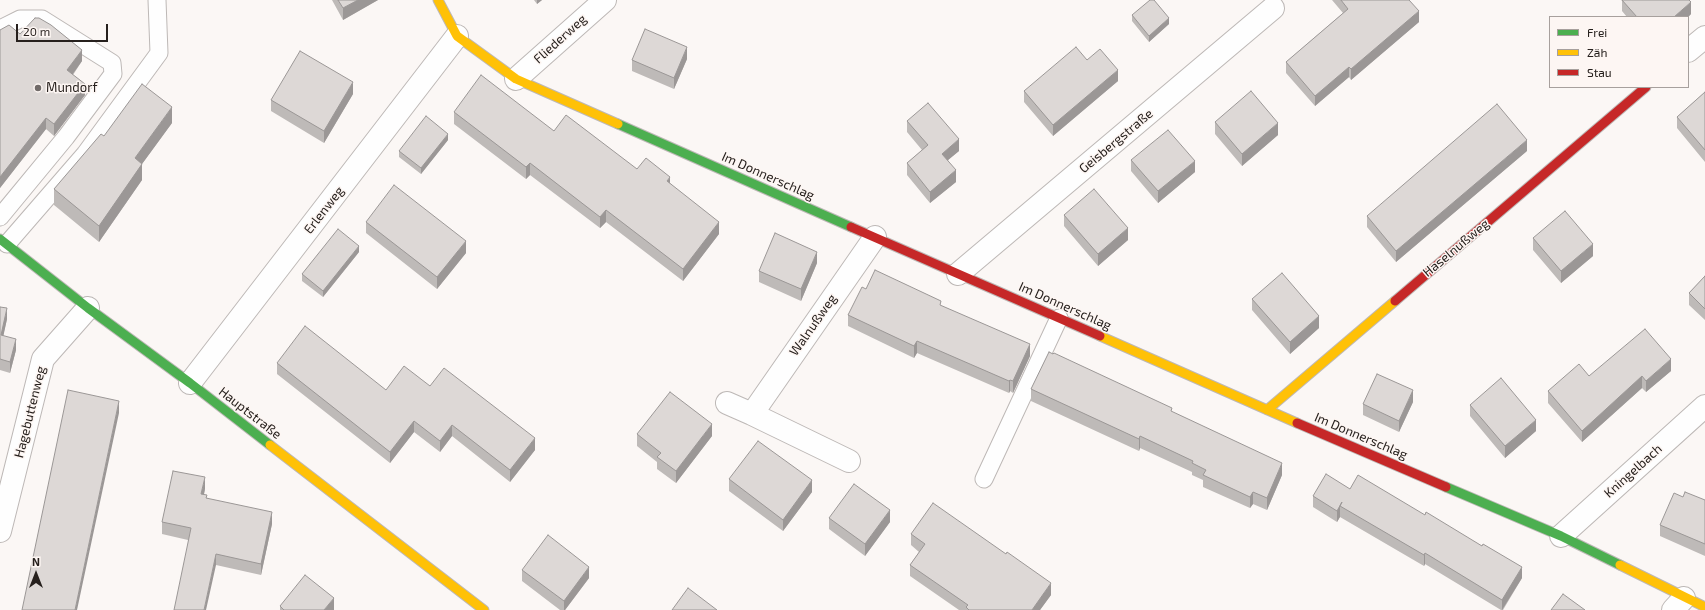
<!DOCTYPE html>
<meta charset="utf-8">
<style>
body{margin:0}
#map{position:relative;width:1705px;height:610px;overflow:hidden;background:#fbf7f5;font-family:"Exo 2",sans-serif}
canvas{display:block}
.legend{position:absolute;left:1549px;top:16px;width:140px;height:72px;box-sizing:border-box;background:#fdf6f3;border:1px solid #a7a09d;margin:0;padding:5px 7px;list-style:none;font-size:12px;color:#26201d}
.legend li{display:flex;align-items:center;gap:8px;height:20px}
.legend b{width:20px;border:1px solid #a7a09d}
.north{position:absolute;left:16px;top:554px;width:40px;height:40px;-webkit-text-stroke:3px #fdf6f3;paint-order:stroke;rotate:0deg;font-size:11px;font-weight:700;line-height:16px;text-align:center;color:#26201d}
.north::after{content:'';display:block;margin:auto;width:14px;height:18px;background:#26201d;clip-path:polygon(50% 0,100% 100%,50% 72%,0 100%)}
.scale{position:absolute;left:16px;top:24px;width:92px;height:18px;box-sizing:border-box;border:2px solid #26201d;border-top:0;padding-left:5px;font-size:12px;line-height:14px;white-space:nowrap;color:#26201d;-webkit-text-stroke:3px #fdf6f3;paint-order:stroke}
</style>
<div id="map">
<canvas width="1705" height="610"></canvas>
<ul class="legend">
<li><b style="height:5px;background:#4caf50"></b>Frei</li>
<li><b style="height:5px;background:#ffc107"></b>Zäh</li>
<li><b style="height:5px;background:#c62828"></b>Stau</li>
</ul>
<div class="north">N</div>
<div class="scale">20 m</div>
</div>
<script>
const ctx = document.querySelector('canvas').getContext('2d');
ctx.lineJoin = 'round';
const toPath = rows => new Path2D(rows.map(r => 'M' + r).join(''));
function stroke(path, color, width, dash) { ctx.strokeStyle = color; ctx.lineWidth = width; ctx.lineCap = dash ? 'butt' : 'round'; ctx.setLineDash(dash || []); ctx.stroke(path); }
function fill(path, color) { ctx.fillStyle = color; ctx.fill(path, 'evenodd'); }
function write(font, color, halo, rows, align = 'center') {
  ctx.font = font + ' "Exo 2",sans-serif'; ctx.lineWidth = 3; ctx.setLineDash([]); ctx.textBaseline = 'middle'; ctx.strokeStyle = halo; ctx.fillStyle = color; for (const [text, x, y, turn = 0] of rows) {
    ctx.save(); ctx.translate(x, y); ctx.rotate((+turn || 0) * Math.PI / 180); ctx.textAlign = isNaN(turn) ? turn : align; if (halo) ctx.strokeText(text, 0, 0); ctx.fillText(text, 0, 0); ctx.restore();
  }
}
const lane = toPath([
 [0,29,20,19,42,19,112,63,113,74,66,137,0,217],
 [7,244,85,154,159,53,157,0],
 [984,479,1059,318]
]);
const street = toPath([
 [1688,51,1705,37],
 [516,79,605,0],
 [958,274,1273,8],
 [190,383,457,36],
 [727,403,752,414],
 [849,461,752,414,875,237],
 [0,531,43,359,88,308],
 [1561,536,1705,406],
 [1673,610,1684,598]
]);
const fast = toPath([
 [618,124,851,227],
 [0,239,88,308,190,383,270,445],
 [1446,487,1561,536,1620,565]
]);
const slow = toPath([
 [438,0,457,36,516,79,618,124],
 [1100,336,1297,423],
 [1267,410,1395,301],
 [270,445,484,610],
 [1620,565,1705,607]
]);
const jam = toPath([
 [851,227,1100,336],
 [1395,301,1646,87],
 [1297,423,1446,487]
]);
const wall = toPath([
 [332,0,378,0,343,20],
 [534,0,542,0,537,4],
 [1332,0,1409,0,1419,22,1351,80,1349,77,1315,106,1286,73,1286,62,1343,13],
 [1622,0,1691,14,1688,17,1627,17,1622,11],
 [1132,15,1169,24,1149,42,1132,21],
 [0,30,20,34,82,61,73,75,85,95,54,136,46,129,0,188],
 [687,59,674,89,632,71,632,60],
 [1087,60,1118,81,1053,136,1024,102,1024,91],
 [1705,92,1705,162,1677,128,1677,117],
 [353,94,324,143,271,111,271,100],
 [454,112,554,131,637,169,670,183,719,234,683,281,606,222,600,228,530,175,526,179,454,124],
 [907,121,959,151,948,160,956,182,930,203,907,175,907,163,922,150,907,132],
 [1215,122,1278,135,1242,166,1215,134],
 [172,123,142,164,142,180,99,242,54,205,54,189,104,136],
 [448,140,421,174,399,157,399,151],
 [1527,151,1396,262,1367,227,1367,216],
 [1131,160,1195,172,1158,203,1131,171],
 [1064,215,1128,240,1098,266,1064,226],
 [366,222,466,253,437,289,366,233],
 [1533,238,1593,256,1561,283,1533,250],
 [359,252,323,297,302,281,302,274],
 [817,263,801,301,759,282,759,271],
 [1705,276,1705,320,1689,305,1689,293],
 [866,289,941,306,1030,356,1013,393,1010,391,1009,393,917,353,914,358,848,326,848,315],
 [1252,299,1319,328,1290,354,1252,310],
 [0,307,7,319,3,336,16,350,10,373,0,370],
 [277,363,386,390,430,386,535,450,510,482,452,436,440,452,414,432,390,463,277,374],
 [1671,371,1646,392,1642,388,1582,442,1548,403,1548,391,1589,376],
 [1031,389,1172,412,1282,475,1267,510,1253,504,1250,508,1203,487,1203,480,1192,475,1192,472,1140,448,1139,451,1031,401],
 [1413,402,1399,432,1363,415,1363,404],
 [1470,405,1536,431,1505,458,1470,416],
 [637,434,712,436,676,483,657,469,657,462,637,446],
 [729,479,812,492,783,531,729,491],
 [205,489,204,495,207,498,272,524,261,575,216,565,188,540,162,534,162,522],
 [1350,489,1522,578,1503,610,1501,610,1425,564,1424,566,1340,517,1337,522,1313,507,1313,496],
 [1683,497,1705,500,1705,556,1660,536,1660,525],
 [829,518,890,522,865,556,829,529],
 [911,534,1051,595,1040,610,959,610,910,576,910,565,919,552,911,545],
 [522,570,589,578,565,610,560,610,522,581],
 [280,606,333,610,280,610]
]);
const shadedWall = toPath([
 [358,0,378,0,343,20,343,8],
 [537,0,542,0,537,4],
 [1691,2,1691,14,1688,17,1674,17],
 [1419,11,1419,22,1351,80,1351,69],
 [1169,18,1169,24,1149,42,1149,36],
 [687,47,687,59,674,89,674,78],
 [82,50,82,61,67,82,67,70],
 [1349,67,1349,77,1315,106,1315,96],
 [1118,70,1118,81,1053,136,1053,125],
 [353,82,353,94,324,143,324,131],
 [85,84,85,95,54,136,54,124],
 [172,107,172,123,142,164,142,180,99,242,99,226,135,158],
 [46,118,46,129,0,188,0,177],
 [1278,123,1278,135,1242,166,1242,154],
 [448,134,448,140,421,174,421,168],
 [959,139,959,151,942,165,942,154],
 [1527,140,1527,151,1396,262,1396,251],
 [1195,161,1195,172,1158,203,1158,191],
 [530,163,530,175,526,179,526,167],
 [956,170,956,182,930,203,930,192],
 [670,177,670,188,667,181],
 [606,210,606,222,600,228,600,217],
 [719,222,719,234,683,281,683,269],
 [1128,228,1128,240,1098,266,1098,254],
 [466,241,466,253,437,289,437,277],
 [1593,244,1593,256,1561,283,1561,271],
 [359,246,359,252,323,297,323,291],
 [817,252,817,263,801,301,801,289],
 [7,308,7,319,1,347,1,335],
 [1319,316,1319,328,1290,354,1290,342],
 [16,339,16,350,10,373,10,362],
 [917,341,917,353,914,358,914,346],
 [1030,344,1030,356,1013,393,1013,381],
 [1671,359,1671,371,1646,392,1646,381],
 [1642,376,1642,388,1582,442,1582,431],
 [1010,380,1010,391,1009,393,1009,381],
 [1413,390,1413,402,1399,432,1399,421],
 [119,401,119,413,77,610,75,610],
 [1536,420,1536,431,1505,458,1505,446],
 [414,421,414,432,390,463,390,452],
 [712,424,712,436,676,483,676,471],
 [452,425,452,436,440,452,440,441],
 [1140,436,1140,448,1139,451,1139,439],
 [535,438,535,450,510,482,510,470],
 [1282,463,1282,475,1267,510,1267,498],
 [205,477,205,489,201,506,201,494],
 [812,480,812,492,783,531,783,520],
 [1253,492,1253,504,1250,508,1250,497],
 [1340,506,1340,517,1337,522,1337,511],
 [890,510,890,522,865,556,865,544],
 [272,512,272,524,261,575,261,564],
 [1425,553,1425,564,1424,566,1424,555],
 [216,554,216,565,206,610,204,610],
 [589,567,589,578,565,610,564,610,564,601],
 [1522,567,1522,578,1502,610,1502,600],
 [1051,583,1051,595,1040,610,1032,610],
 [334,598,334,610,324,610]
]);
const building = toPath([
 [338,0,358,0,343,8,338,0],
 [1150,0,1154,0,1169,18,1149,36,1132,15,1150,0],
 [1341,0,1409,0,1419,11,1351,69,1349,67,1315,96,1286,62,1348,9,1341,0],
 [1622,0,1689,0,1691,2,1674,17,1637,17,1622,0],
 [35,18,39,18,51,25,82,50,67,70,85,84,54,124,46,118,0,177,0,30,9,25,20,34,35,18],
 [645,29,687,47,674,78,632,60,645,29],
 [1076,47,1087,60,1100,49,1118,70,1053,125,1024,91,1076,47],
 [300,51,353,82,324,131,271,100,300,51],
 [481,75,554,131,566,115,637,169,646,158,670,177,667,181,719,222,683,269,606,210,600,217,530,163,526,167,454,112,481,75],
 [142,84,172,107,135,158,142,164,99,226,54,189,101,134,104,136,142,84],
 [1251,91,1278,123,1242,154,1215,122,1251,91],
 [1705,92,1705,150,1677,117,1705,92],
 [928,103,959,139,942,154,956,170,930,192,907,163,928,145,907,121,928,103],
 [1497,104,1527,140,1396,251,1367,216,1497,104],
 [426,116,448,134,421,168,399,151,426,116],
 [1168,130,1195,161,1158,191,1131,160,1168,130],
 [394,185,466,241,437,277,366,222,394,185],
 [1094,189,1128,228,1098,254,1064,215,1094,189],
 [1565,211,1593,244,1561,271,1533,238,1565,211],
 [338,229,359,246,323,291,302,274,338,229],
 [775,233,817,252,801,289,759,271,775,233],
 [875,270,941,301,940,305,1030,344,1013,381,1010,380,1009,381,917,341,914,346,848,315,862,287,866,289,875,270],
 [1282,273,1319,316,1290,342,1252,299,1282,273],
 [1705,276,1705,309,1689,293,1705,276],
 [0,307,7,308,1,335,16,339,10,362,0,359,0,307],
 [305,326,386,390,404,366,430,386,444,368,535,438,510,470,452,425,440,441,414,421,390,452,277,363,305,326],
 [1645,329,1671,359,1646,381,1642,376,1582,431,1548,391,1579,364,1589,376,1645,329],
 [1049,352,1053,354,1054,353,1172,408,1171,411,1282,463,1267,498,1253,492,1250,497,1203,475,1206,470,1192,463,1193,461,1140,436,1139,439,1031,389,1049,352],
 [1377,374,1413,390,1399,421,1363,404,1377,374],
 [1501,378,1536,420,1505,446,1470,405,1501,378],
 [68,390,119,401,75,610,22,610,68,390],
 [670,392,712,424,676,471,657,457,661,453,637,434,670,392],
 [758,441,812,480,783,520,729,479,758,441],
 [173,471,205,477,201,494,207,495,206,498,272,512,261,564,216,554,204,610,174,610,191,528,162,522,173,471],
 [1326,474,1350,489,1358,475,1425,515,1426,512,1482,546,1483,544,1522,567,1502,600,1425,553,1424,555,1340,506,1342,502,1337,511,1313,496,1326,474],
 [854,484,890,510,865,544,829,518,854,484],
 [1685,492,1705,500,1705,544,1660,525,1674,493,1683,497,1685,492],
 [933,503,1006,554,1007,552,1051,583,1032,610,969,610,966,607,968,605,910,565,925,544,911,534,933,503],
 [548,535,589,567,564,601,522,570,548,535],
 [305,575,334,598,324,610,284,610,280,606,305,575],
 [688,588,717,610,672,610,688,588],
 [1563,594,1585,610,1551,610,1563,594]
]);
const markers = [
 [38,88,4,"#716b69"]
];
const streetNames = [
 ["Fliederweg",560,39,-42],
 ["Geisbergstraße",1116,141,-40],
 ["Im Donnerschlag",768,176,24],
 ["Erlenweg",324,210,-52],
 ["Haselnußweg",1456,248,-40],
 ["Im Donnerschlag",1065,306,24],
 ["Walnußweg",813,325,-55],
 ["Hagebuttenweg",30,412,-76],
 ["Hauptstraße",250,413,38],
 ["Im Donnerschlag",1361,436,23],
 ["Kningelbach",1633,471,-42]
];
const poiNames = [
 ["Mundorf",46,88]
];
stroke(lane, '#bdb8b6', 19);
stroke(street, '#bdb8b6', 24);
stroke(fast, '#bdb8b6', 11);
stroke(slow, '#bdb8b6', 11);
stroke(jam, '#bdb8b6', 11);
stroke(lane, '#fefefe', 17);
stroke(street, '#fefefe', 22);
stroke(fast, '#4caf50', 9);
stroke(slow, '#ffc107', 9);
stroke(jam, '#c62828', 9);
fill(wall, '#bebab8');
fill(shadedWall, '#9b9796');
fill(building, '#ddd8d6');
stroke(building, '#9b9796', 1);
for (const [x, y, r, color] of markers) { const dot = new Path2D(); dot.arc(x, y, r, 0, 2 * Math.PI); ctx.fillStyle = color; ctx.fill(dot); stroke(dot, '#fdf6f3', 1.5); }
write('13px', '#26201d', '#fdf6f3', streetNames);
write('13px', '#26201d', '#fdf6f3', poiNames, 'left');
</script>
